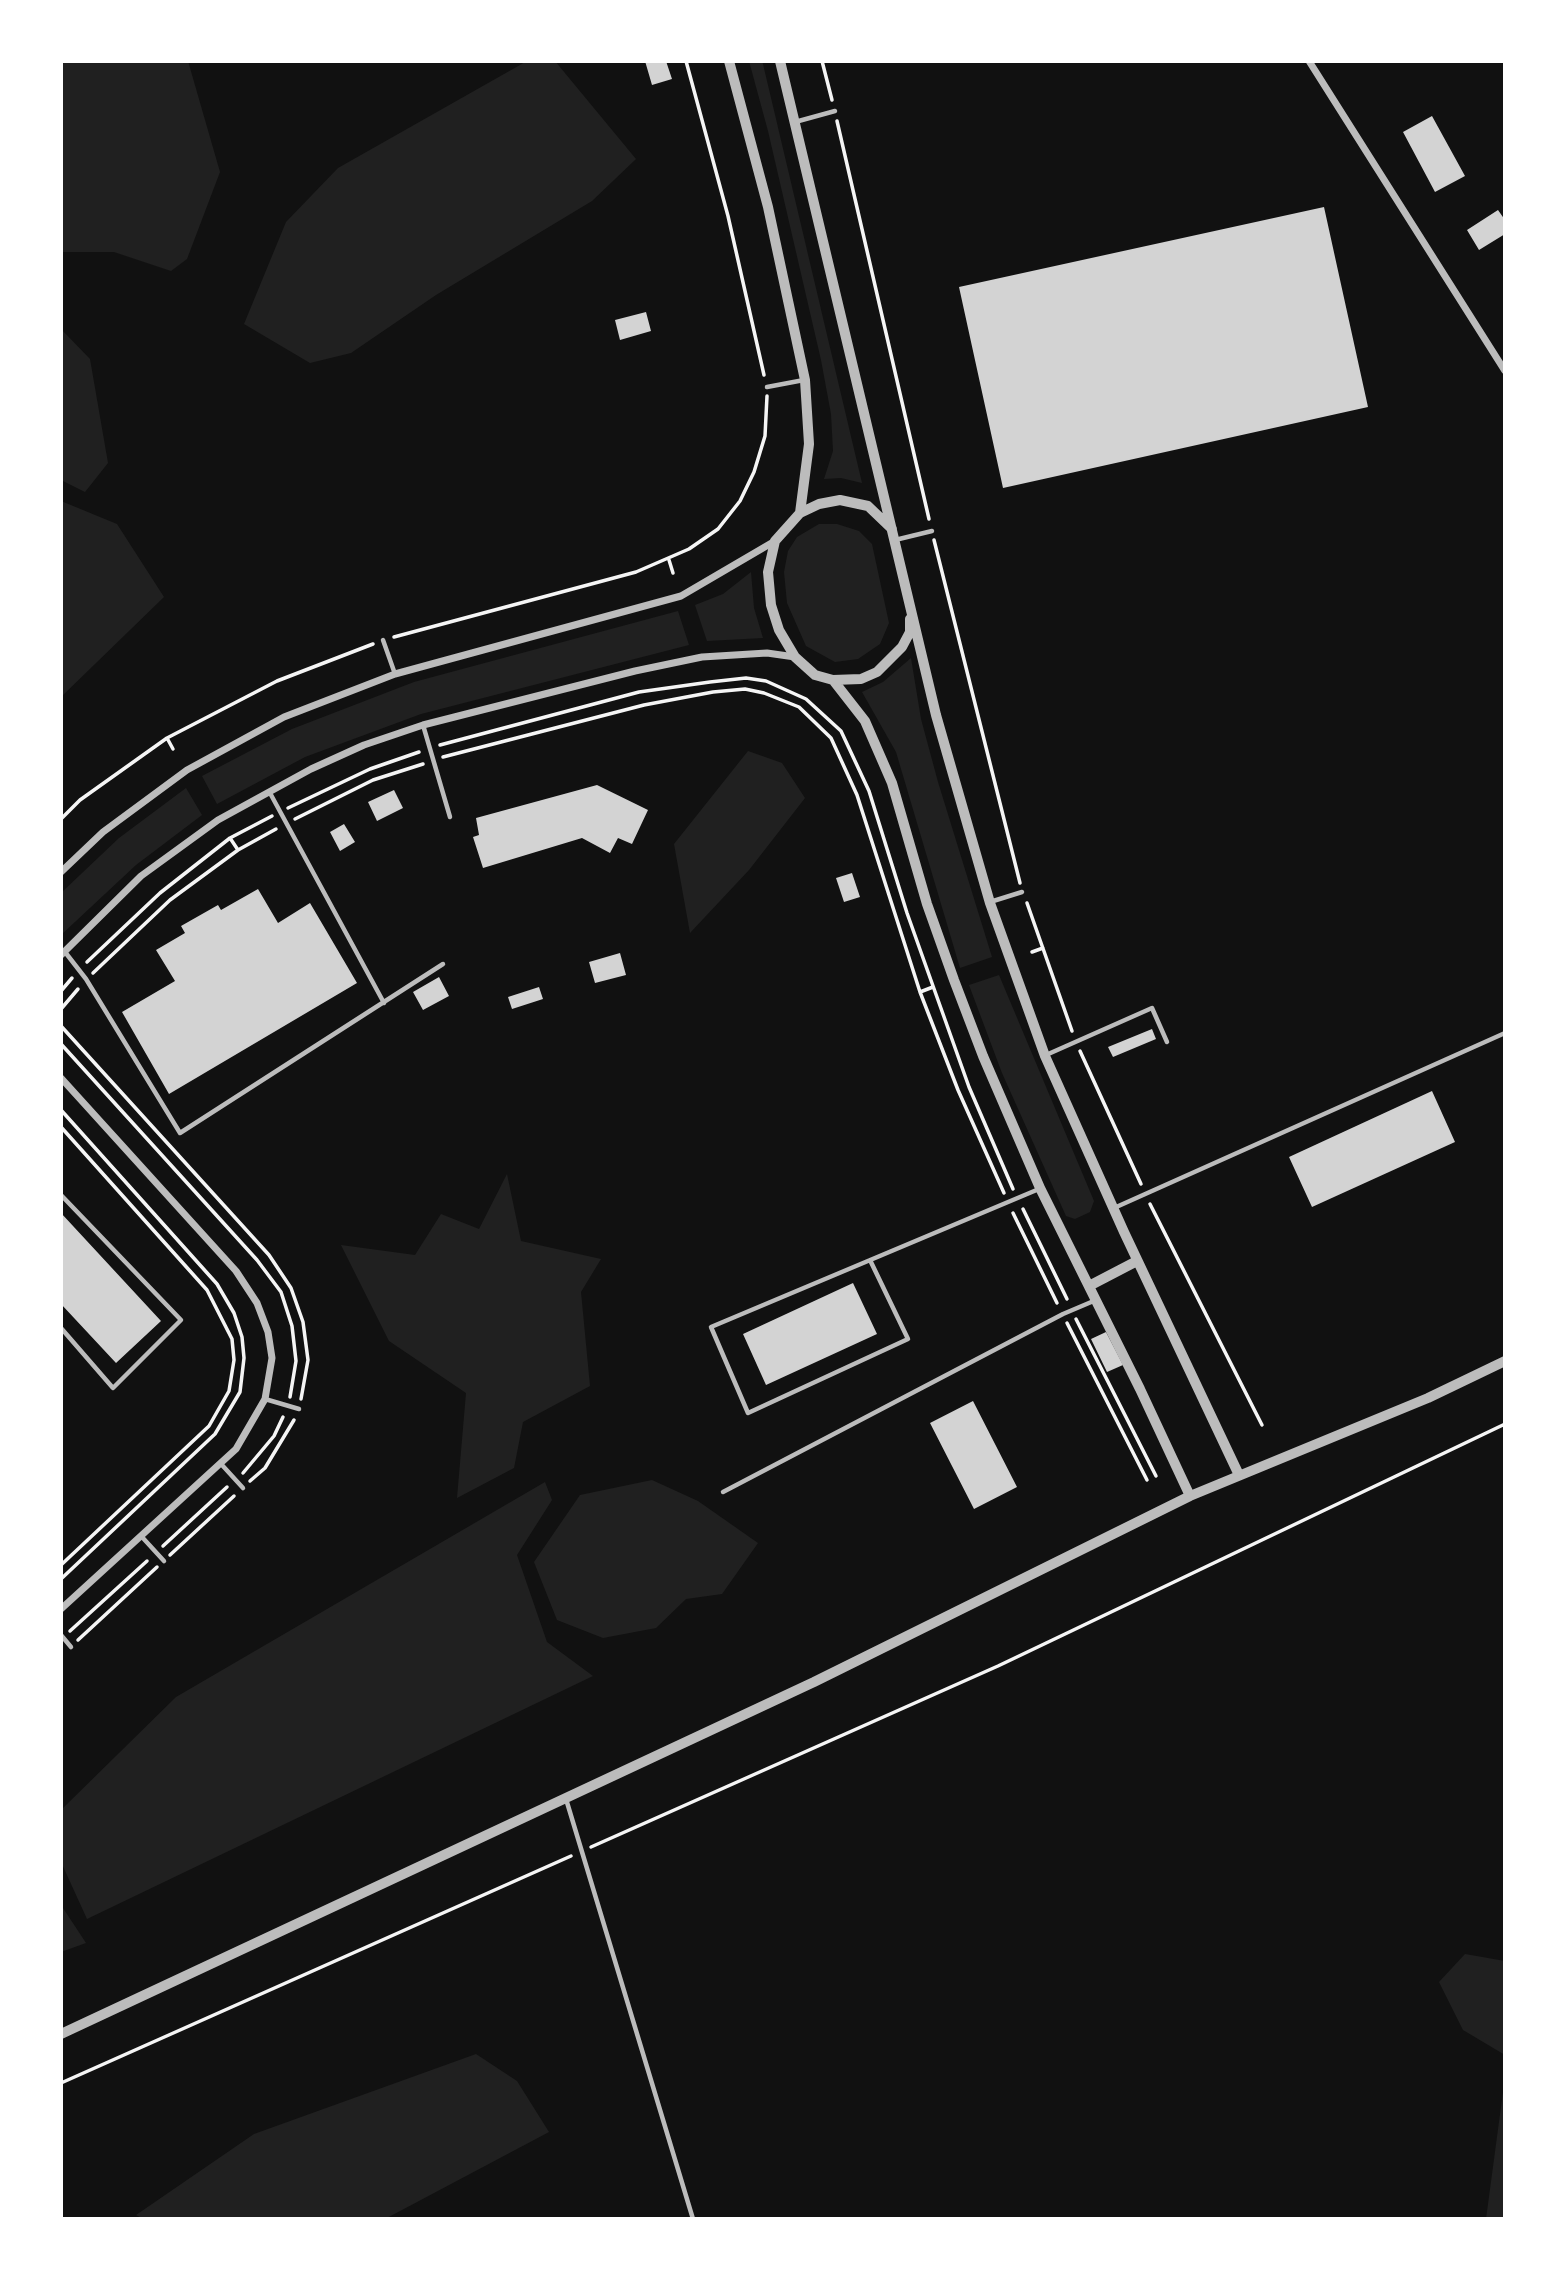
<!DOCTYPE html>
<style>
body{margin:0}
#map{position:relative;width:1566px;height:2280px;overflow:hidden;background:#111;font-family:Manrope,sans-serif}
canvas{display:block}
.frame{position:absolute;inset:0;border:63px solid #fff;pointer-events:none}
</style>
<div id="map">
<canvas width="1566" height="2280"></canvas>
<div class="frame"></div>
</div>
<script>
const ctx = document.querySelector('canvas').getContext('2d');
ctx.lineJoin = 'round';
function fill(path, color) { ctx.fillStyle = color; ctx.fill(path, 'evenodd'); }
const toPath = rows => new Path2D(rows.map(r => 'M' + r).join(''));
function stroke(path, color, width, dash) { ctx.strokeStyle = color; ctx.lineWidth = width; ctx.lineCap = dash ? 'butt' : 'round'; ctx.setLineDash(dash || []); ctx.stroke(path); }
const green = toPath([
 [61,61,188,61,220,172,187,259,171,271,114,252,61,252],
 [527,61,555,61,636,159,592,201,436,295,351,353,310,363,244,324,286,222,338,168],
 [749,61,762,61,763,64,862,483,841,478,824,479,833,451,831,414,821,360,768,131],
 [61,329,90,359,108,463,85,492,61,480],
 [61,501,117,524,164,597,61,697],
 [819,524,837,524,859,531,872,544,889,623,880,644,858,659,835,662,806,646,787,603,784,572,788,551,797,537],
 [751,572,754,608,763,638,707,641,695,605,723,594],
 [678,611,689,645,421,714,305,757,217,804,202,776,292,729,414,682],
 [911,658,921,719,938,782,992,957,960,968,896,752,862,692,883,682],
 [748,751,782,763,805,798,749,870,690,933,674,844],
 [186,788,202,815,136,865,61,935,61,893,119,838],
 [999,975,1094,1201,1090,1212,1075,1219,1066,1216,1002,1073,969,985],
 [507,1174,521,1241,601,1259,581,1292,590,1386,523,1422,514,1468,457,1498,466,1393,389,1341,341,1245,415,1255,441,1214,479,1229],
 [652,1480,698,1501,758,1543,722,1594,686,1599,656,1628,603,1638,557,1620,534,1562,580,1495],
 [545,1482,552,1500,517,1555,547,1642,593,1676,87,1919,61,1862,61,1810,176,1697],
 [61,1905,86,1943,61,1952],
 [1465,1954,1505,1961,1505,2055,1463,2030,1439,1982],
 [476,2054,517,2081,549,2132,385,2219,144,2219,136,2215,254,2134],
 [1503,2092,1505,2219,1486,2219]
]);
const building = toPath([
 [645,61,666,61,672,79,652,85],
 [1432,116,1465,176,1435,192,1403,132],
 [1324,207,1368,407,1003,488,959,287],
 [1498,210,1505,220,1505,234,1479,250,1467,230],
 [646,312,651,331,620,340,615,320],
 [597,785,648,810,632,844,618,838,610,853,582,838,483,868,473,837,479,835,476,818],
 [394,790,403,808,377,821,368,802],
 [344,824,355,842,340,851,330,832],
 [852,873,860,897,844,902,836,878],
 [258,889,278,923,310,903,357,983,169,1094,122,1012,175,981,156,950,185,933,181,926,218,905,221,910],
 [620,953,626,975,595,983,589,962],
 [439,977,449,996,423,1010,413,992],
 [539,987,543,999,512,1009,508,997],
 [1152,1029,1156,1039,1113,1057,1108,1047],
 [1432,1091,1455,1142,1312,1207,1289,1157],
 [61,1213,161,1321,116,1363,61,1304],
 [853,1283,877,1334,766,1385,743,1334],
 [1106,1332,1123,1365,1107,1372,1091,1339],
 [973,1401,1017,1487,974,1509,930,1423]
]);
const path = toPath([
 [686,61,728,216,764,375],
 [822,61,832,100],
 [837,121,929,519],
 [934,540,1020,883],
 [669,560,673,573],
 [394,637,636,572,689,549,718,529,740,501,754,472,765,436,767,396],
 [167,738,173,749],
 [440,745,639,692,710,682,746,678,766,681,806,699,841,731,869,791,907,913,969,1087,1013,1189],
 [443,757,644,705,713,692,745,689,764,693,799,707,831,738,857,795,920,992,958,1090,1004,1193],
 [288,808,370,769,419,752],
 [61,819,80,800,167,738,277,681,373,644],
 [295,819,373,780,423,764],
 [230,838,238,850],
 [1027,903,1072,1031],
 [1032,952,1043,948],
 [87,962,160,893,230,838,272,816],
 [93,973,170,900,238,850,276,829],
 [61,991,72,978],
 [920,992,933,987],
 [61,1009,78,989],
 [61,1026,269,1255,291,1288,303,1322,308,1360,301,1399],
 [61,1044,257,1260,281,1292,292,1326,296,1361,290,1397],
 [1080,1051,1141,1184],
 [61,1110,217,1284,234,1313,242,1337,244,1358,240,1392,215,1434,61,1579],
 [61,1127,207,1290,232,1339,234,1360,229,1391,209,1426,61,1565],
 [1150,1204,1262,1425],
 [1023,1209,1067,1299],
 [1013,1213,1057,1303],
 [1076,1319,1156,1476],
 [1067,1323,1147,1480],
 [243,1473,274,1436,283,1417],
 [250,1481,265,1468,294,1420],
 [163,1546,227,1487],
 [170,1555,234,1496],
 [70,1631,147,1561],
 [78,1640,157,1567],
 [591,1847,998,1666,1505,1424],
 [61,2083,571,1856]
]);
const service = toPath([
 [795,122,835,111],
 [767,387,804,380],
 [895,540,932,531],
 [383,640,395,674],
 [423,725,450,817],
 [270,793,384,1003],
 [990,902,1022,892],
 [65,952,86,979,180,1133,443,964],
 [1046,1055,1152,1008,1167,1042],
 [61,1195,181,1320,113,1388,61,1328],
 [1114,1208,1505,1033],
 [870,1260,908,1339,748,1413,711,1327,1039,1189],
 [265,1399,299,1409],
 [222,1465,243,1488],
 [723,1492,1063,1314,1096,1300],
 [142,1537,164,1561],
 [61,1635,71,1647],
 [566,1799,693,2219]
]);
const minor = toPath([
 [1309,61,1505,371],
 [61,872,103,832,187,770,284,717,395,674,681,596,775,541],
 [61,955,141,876,218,820,311,769,364,745,423,725,635,671,702,657,767,653,795,657],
 [61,1078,236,1271,257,1303,268,1332,272,1358,265,1399,236,1449,61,1609]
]);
const tertiary = toPath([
 [729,61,768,207,805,380,809,444,800,513],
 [780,61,936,715,990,903,1045,1056,1124,1232,1239,1475],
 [892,529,868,506,840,500,819,504,800,513,775,541,768,572,771,605,779,630,795,657,815,675,833,680,861,679,877,672,902,647,910,632,910,619],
 [833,680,865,721,892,783,927,904,954,980,983,1056,1040,1188,1140,1389,1190,1496],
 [1089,1286,1137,1261],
 [61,2034,814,1682,1190,1496,1428,1398,1505,1361]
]);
fill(green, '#202020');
fill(building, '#d3d3d3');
stroke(path, '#f5f5f5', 3.5);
stroke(service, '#bcbcbc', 4.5);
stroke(minor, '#bcbcbc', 7);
stroke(tertiary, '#bcbcbc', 10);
</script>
